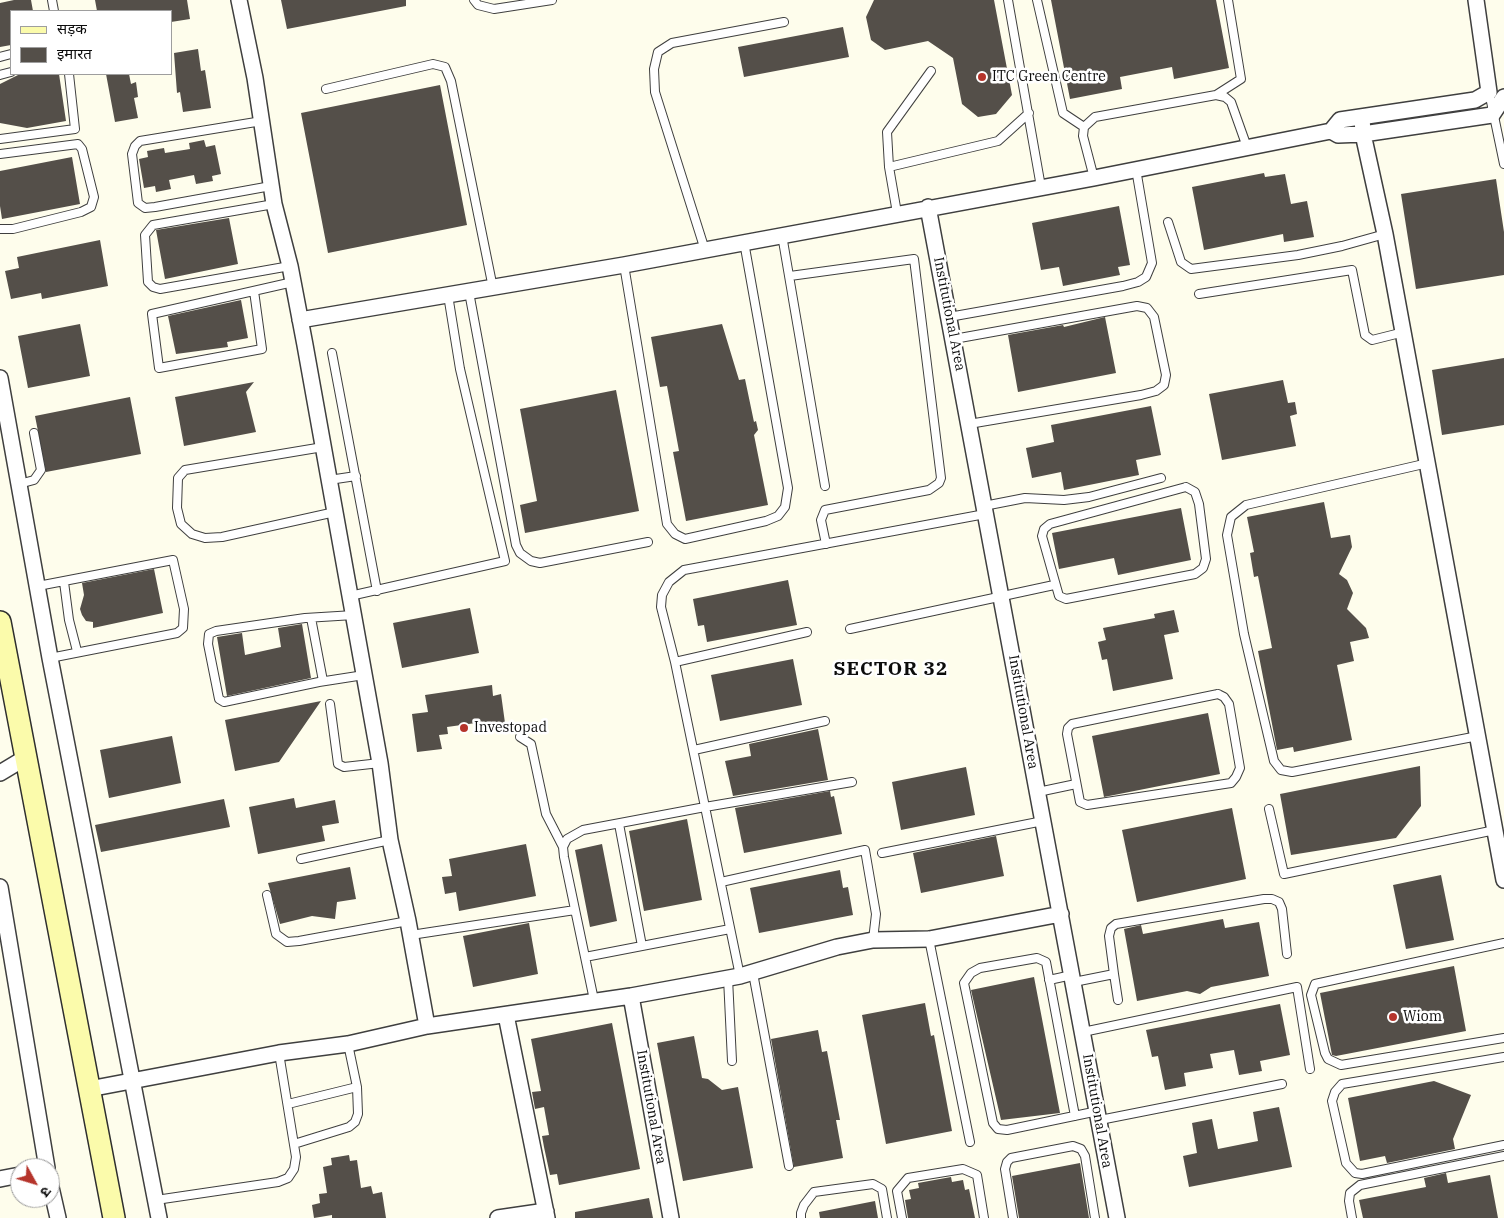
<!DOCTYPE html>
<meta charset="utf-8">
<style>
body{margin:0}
#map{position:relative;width:1504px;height:1218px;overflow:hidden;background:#fefdec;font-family:"IBM Plex Serif","Noto Sans Devanagari",serif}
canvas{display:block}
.legend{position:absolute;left:10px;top:10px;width:162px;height:65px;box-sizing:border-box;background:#fff;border:1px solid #9e9e9e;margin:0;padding:6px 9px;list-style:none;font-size:15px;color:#0c0c0c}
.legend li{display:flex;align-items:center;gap:10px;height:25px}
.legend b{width:25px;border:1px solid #9e9e9e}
.north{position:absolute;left:10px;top:1158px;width:50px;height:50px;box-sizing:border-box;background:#fff;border:1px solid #9e9e9e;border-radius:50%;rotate:129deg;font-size:14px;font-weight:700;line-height:20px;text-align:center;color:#0c0c0c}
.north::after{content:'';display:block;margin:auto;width:18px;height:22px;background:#b5342b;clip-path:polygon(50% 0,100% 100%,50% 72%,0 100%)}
</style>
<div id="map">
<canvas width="1504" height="1218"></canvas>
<ul class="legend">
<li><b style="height:6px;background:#fbfbab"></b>सड़क</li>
<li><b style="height:14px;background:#544f49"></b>इमारत</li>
</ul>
<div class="north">उ</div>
</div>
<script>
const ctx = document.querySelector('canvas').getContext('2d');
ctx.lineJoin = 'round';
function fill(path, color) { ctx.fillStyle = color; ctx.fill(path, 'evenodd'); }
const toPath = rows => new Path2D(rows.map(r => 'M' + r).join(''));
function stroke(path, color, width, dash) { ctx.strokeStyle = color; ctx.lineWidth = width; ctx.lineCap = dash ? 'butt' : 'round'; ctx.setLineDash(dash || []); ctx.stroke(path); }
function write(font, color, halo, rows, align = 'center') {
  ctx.font = font + ' "IBM Plex Serif",serif'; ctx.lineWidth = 5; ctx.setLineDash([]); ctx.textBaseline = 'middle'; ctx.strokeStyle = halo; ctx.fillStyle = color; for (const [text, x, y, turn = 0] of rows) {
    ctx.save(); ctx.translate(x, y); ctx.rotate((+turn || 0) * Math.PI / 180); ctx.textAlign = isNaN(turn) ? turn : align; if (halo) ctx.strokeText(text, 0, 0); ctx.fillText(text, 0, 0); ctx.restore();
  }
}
const building = toPath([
 [14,0,31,0,33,11,11,11,11,45,0,47,0,3],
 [95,0,187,0,190,19,171,22,171,11,97,11],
 [281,0,406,0,406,6,287,29],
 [874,0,994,0,1012,95,996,114,978,117,962,104,953,58,928,41,885,50,871,40,866,17],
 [1051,0,1216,0,1229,68,1174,79,1172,67,1120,77,1122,89,1070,99],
 [843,27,849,57,744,77,738,47],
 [198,49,201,71,205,70,211,108,183,112,180,92,177,93,174,53],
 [20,74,59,74,66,121,27,128,0,123,0,84],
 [106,74,129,74,131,84,136,82,138,97,134,98,138,118,115,122],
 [440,85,467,225,328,253,301,113],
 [204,140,206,147,215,145,221,174,212,176,213,181,196,184,194,175,169,180,171,189,156,192,155,186,144,188,139,159,148,157,147,151,164,148,165,153,190,149,189,143],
 [72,157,80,204,2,219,0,206,0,171],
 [1264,173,1265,177,1285,174,1291,204,1307,201,1314,237,1284,242,1283,234,1204,250,1192,187],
 [1496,179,1504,232,1504,275,1416,289,1401,194],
 [1119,206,1130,265,1118,267,1120,275,1063,286,1059,267,1041,270,1032,223],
 [229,218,238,264,165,279,156,230],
 [100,240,108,286,42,299,41,293,11,299,5,271,19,268,17,257],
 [241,300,248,338,227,342,228,347,176,354,168,316],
 [1105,317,1116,373,1018,392,1008,335,1063,325,1064,327],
 [80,324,90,376,28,388,18,336],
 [722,324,739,380,745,379,754,422,756,421,758,430,754,435,768,505,686,521,673,452,679,451,667,386,660,387,651,337],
 [1504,358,1504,425,1442,435,1432,370],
 [1283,380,1288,403,1295,402,1297,414,1290,416,1296,446,1222,460,1209,394],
 [254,382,246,392,256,432,184,446,175,397],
 [616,390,639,511,525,533,520,505,537,501,520,409],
 [130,397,141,454,46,472,35,416],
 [1151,406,1161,455,1136,460,1139,475,1064,490,1061,472,1032,478,1026,448,1054,442,1051,425],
 [1324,502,1331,538,1350,535,1352,547,1339,574,1347,580,1353,593,1347,609,1366,628,1369,638,1350,642,1354,661,1337,665,1352,740,1294,752,1293,747,1277,750,1258,651,1272,648,1258,576,1254,577,1250,553,1254,552,1247,517],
 [1181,508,1191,560,1118,575,1114,558,1059,569,1052,533],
 [154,569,163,613,93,628,93,622,86,621,82,615,80,609,84,595,82,583],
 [788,580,797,625,707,642,704,625,698,626,693,599],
 [470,608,479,653,402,668,393,623],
 [1174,610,1179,632,1164,635,1173,679,1113,691,1107,659,1102,660,1098,642,1106,640,1103,628,1155,618,1154,614],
 [302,624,311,678,227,696,217,637,242,633,245,655,281,647,278,628],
 [793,659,802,705,720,721,711,675],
 [492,685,493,696,501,694,505,723,484,726,483,722,447,727,448,734,439,735,442,749,417,752,412,714,428,712,425,695],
 [321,701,279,762,235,771,225,720],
 [1208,713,1220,774,1104,797,1092,736],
 [818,729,828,780,733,796,725,761,751,756,749,744],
 [172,736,181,783,109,798,100,750],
 [1420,766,1421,806,1396,838,1291,855,1280,794],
 [966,767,975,815,901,830,892,782],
 [830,791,831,797,834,796,842,834,744,853,735,808],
 [294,798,296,808,335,800,339,823,322,826,325,841,258,854,249,807],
 [224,799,230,827,101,852,95,825],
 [1232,808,1246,879,1137,902,1122,830],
 [687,819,702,900,644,911,629,831],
 [996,836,1004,876,921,893,913,853],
 [526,844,536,896,459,911,456,892,445,894,442,877,452,876,449,859],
 [602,844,617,921,590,927,575,850],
 [350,867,356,899,337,902,335,919,312,916,280,924,268,883],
 [840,870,843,888,848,887,853,915,759,933,750,888],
 [1441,875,1454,940,1406,949,1393,885],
 [1223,919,1225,928,1259,922,1269,976,1211,987,1200,994,1187,991,1137,1001,1124,929,1141,925,1143,934],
 [529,923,538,974,473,987,463,936],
 [1454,966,1466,1031,1336,1056,1332,1055,1320,993],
 [1034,977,1060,1113,1001,1120,971,990],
 [925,1003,931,1036,934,1035,952,1131,886,1144,862,1015],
 [1280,1004,1290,1055,1260,1061,1262,1071,1239,1075,1234,1050,1210,1054,1213,1068,1184,1073,1186,1086,1165,1090,1158,1056,1152,1057,1146,1030],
 [612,1023,640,1169,559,1185,557,1174,550,1175,544,1147,542,1136,549,1135,544,1107,535,1109,532,1092,541,1091,531,1039],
 [818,1030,822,1052,827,1051,840,1120,836,1120,843,1158,794,1167,771,1039],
 [694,1036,702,1078,708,1079,722,1090,738,1087,753,1168,683,1181,657,1043],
 [1434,1081,1471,1095,1453,1139,1455,1149,1387,1163,1385,1156,1360,1161,1348,1098],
 [1279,1107,1292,1167,1189,1187,1183,1156,1197,1153,1192,1123,1212,1119,1218,1149,1258,1141,1253,1112],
 [349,1155,350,1161,357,1160,361,1188,371,1186,373,1194,382,1192,386,1218,332,1218,332,1215,314,1218,312,1205,320,1203,319,1194,327,1193,323,1167,332,1165,331,1158],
 [1080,1163,1089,1218,1019,1218,1012,1176],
 [1446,1173,1448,1183,1490,1175,1498,1218,1363,1218,1359,1200,1426,1187,1424,1178],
 [951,1177,952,1182,963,1180,965,1190,969,1189,975,1218,908,1218,905,1200,911,1199,909,1190,919,1188,918,1183],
 [649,1198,653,1218,575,1218,575,1212],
 [875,1201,878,1218,820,1218,819,1212]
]);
const lane = toPath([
 [52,0,54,11],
 [474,0,478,5,494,9,552,0],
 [1008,0,1041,187],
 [1037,0,1063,113,1084,127],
 [0,57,11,54],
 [0,75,11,72],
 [326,89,433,64,445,67,451,81,493,288],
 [1489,92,1504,164],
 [1216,95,1241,79,1228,0],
 [262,121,140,141,135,146,132,154,138,203,145,208,155,207,271,186],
 [0,139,75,129,69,74],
 [0,154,78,144,82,149,94,197,91,207,81,212,13,229,0,229],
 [889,167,887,132,931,71],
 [1094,178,1083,136,1084,127,1095,117,1216,95,1225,97,1231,102,1247,147],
 [274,204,153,225,145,235,148,282,153,287,160,289,290,266],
 [897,213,889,167,998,141,1029,113],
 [1168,222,1181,262,1191,269,1298,255,1342,246,1385,234],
 [782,235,825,486],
 [705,250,655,92,654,69,658,52,672,43,784,22],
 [624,265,667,524,675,534,685,539,766,521,778,516,785,507,788,488,744,242],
 [790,276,914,259,941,478,939,483,929,490,825,510,821,520,826,544],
 [254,291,262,349,159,368,152,314,293,282],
 [469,292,516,545,520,553,531,561,540,563,648,542],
 [1199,294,1352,270,1365,335,1372,340,1404,332],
 [949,317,1123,286,1138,282,1146,277,1152,263,1136,169],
 [954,339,1137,306,1147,308,1154,317,1166,375,1164,385,1156,391,1141,395,969,424],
 [332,353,377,591],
 [323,447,185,470,178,478,177,508,181,524,192,534,205,538,222,537,335,512],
 [1428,463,1246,505,1231,517,1227,535,1244,634,1274,761,1281,770,1292,772,1478,736],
 [329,480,356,476],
 [19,484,34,480,41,470,34,433],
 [1186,487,1195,492,1199,504,1206,559,1203,568,1195,574,1066,599,1059,596,1042,536,1044,529,1050,524,1186,487],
 [984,506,1025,498,1064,500,1089,497,1161,478],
 [64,582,69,620,77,651],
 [38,586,173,560,184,609,183,628,177,633,50,658],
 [350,596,505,561,460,369,448,295],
 [354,615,305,618,216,631,209,634,208,644,219,699,224,702,319,682,364,675],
 [311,618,323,681],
 [850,629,1054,585],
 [675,662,807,632],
 [1218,694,1224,697,1229,704,1240,768,1236,777,1231,783,1087,805,1080,802,1067,734,1068,728,1072,724,1218,694],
 [330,704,338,764,344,767,380,763],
 [520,737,531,744,546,814,563,847],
 [694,750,825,721],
 [1038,792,1076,784],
 [1269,809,1284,874,1495,830],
 [619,824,642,946],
 [882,853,1043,821],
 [301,859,390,840],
 [721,882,865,850,876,914,873,940],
 [267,895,276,934,287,942,299,941,408,921],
 [411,935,575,910],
 [929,939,970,1142],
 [1504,943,1315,984,1311,995,1325,1053,1328,1059,1341,1065,1504,1038],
 [585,957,730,929],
 [753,973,789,1166],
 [1114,974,1118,1000],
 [740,976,675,662,661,607,662,595,669,582,684,570,985,514],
 [728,978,732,1061],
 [1049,980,1072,975],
 [1074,982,1114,974,1109,936,1111,928,1116,924,1264,899,1272,899,1279,902,1282,909,1287,954],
 [594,1000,564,857,563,847,567,839,583,830,705,807,852,782],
 [1083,1032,1297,987,1310,1069],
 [1504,1057,1342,1084,1335,1092,1332,1101,1346,1163,1355,1173,1362,1174,1504,1145],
 [288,1104,357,1087],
 [1075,1116,1046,962,1037,958,980,968,971,973,964,983,993,1123,998,1129,1007,1130,1098,1111],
 [1100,1120,1282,1084],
 [294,1144,349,1127,355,1122,358,1114,357,1087,348,1044],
 [156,1200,278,1182,288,1178,294,1169,296,1157,279,1053],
 [801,1218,801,1213,804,1205,814,1192,873,1184,882,1189,887,1218],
 [902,1218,897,1191,908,1178,963,1169,977,1175,984,1218],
 [1013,1218,1005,1169,1007,1162,1011,1158,1073,1146,1081,1149,1085,1156,1095,1218],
 [1352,1218,1349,1201,1350,1193,1360,1185,1504,1156]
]);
const street = toPath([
 [239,0,255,78,274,204,290,266,305,345,380,763,390,840,408,921,427,1026],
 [1362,117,1363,134,1385,234,1504,880],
 [1331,131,1338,135,1363,134,1492,115,1504,97],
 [928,207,1117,1218],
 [300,320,624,265,1094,178,1331,131,1340,120,1475,100,1489,92,1476,0],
 [0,378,50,658,159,1218],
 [0,773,25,758],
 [0,887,47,1168],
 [631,996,671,1218],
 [506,1015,547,1218],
 [89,1089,279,1053,348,1044,427,1026,631,996,740,976,837,947,873,940,929,939,1061,914],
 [0,1179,20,1175],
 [50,1183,58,1218],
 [498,1218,546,1211]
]);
const secondary = toPath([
 [0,622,114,1218]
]);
const markers = [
 [982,77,5,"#b5342b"],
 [464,728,5,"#b5342b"],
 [1393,1017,5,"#b5342b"]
];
const poiNames = [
 ["ITC Green Centre",992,77],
 ["Investopad",474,728],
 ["Wiom",1403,1017]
];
const streetNames = [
 ["Institutional Area",949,314,79],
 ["Institutional Area",1023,712,80],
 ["Institutional Area",651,1107,80],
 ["Institutional Area",1097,1111,80]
];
const districtNames = [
 ["SECTOR 32",891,670]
];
fill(building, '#544f49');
stroke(lane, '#3f3f3f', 10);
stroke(street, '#3f3f3f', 18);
stroke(secondary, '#2e2e2e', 24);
stroke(lane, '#fff', 8);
stroke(street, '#fff', 15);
stroke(secondary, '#fbfbab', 21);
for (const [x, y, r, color] of markers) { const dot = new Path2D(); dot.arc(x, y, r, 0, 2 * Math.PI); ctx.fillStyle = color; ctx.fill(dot); stroke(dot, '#fff', 2); }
write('14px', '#0c0c0c', '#fff', poiNames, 'left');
write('14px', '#0c0c0c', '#fff', streetNames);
ctx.letterSpacing = '1px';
write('bold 19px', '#0c0c0c', '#fff', districtNames);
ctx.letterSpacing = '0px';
</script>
